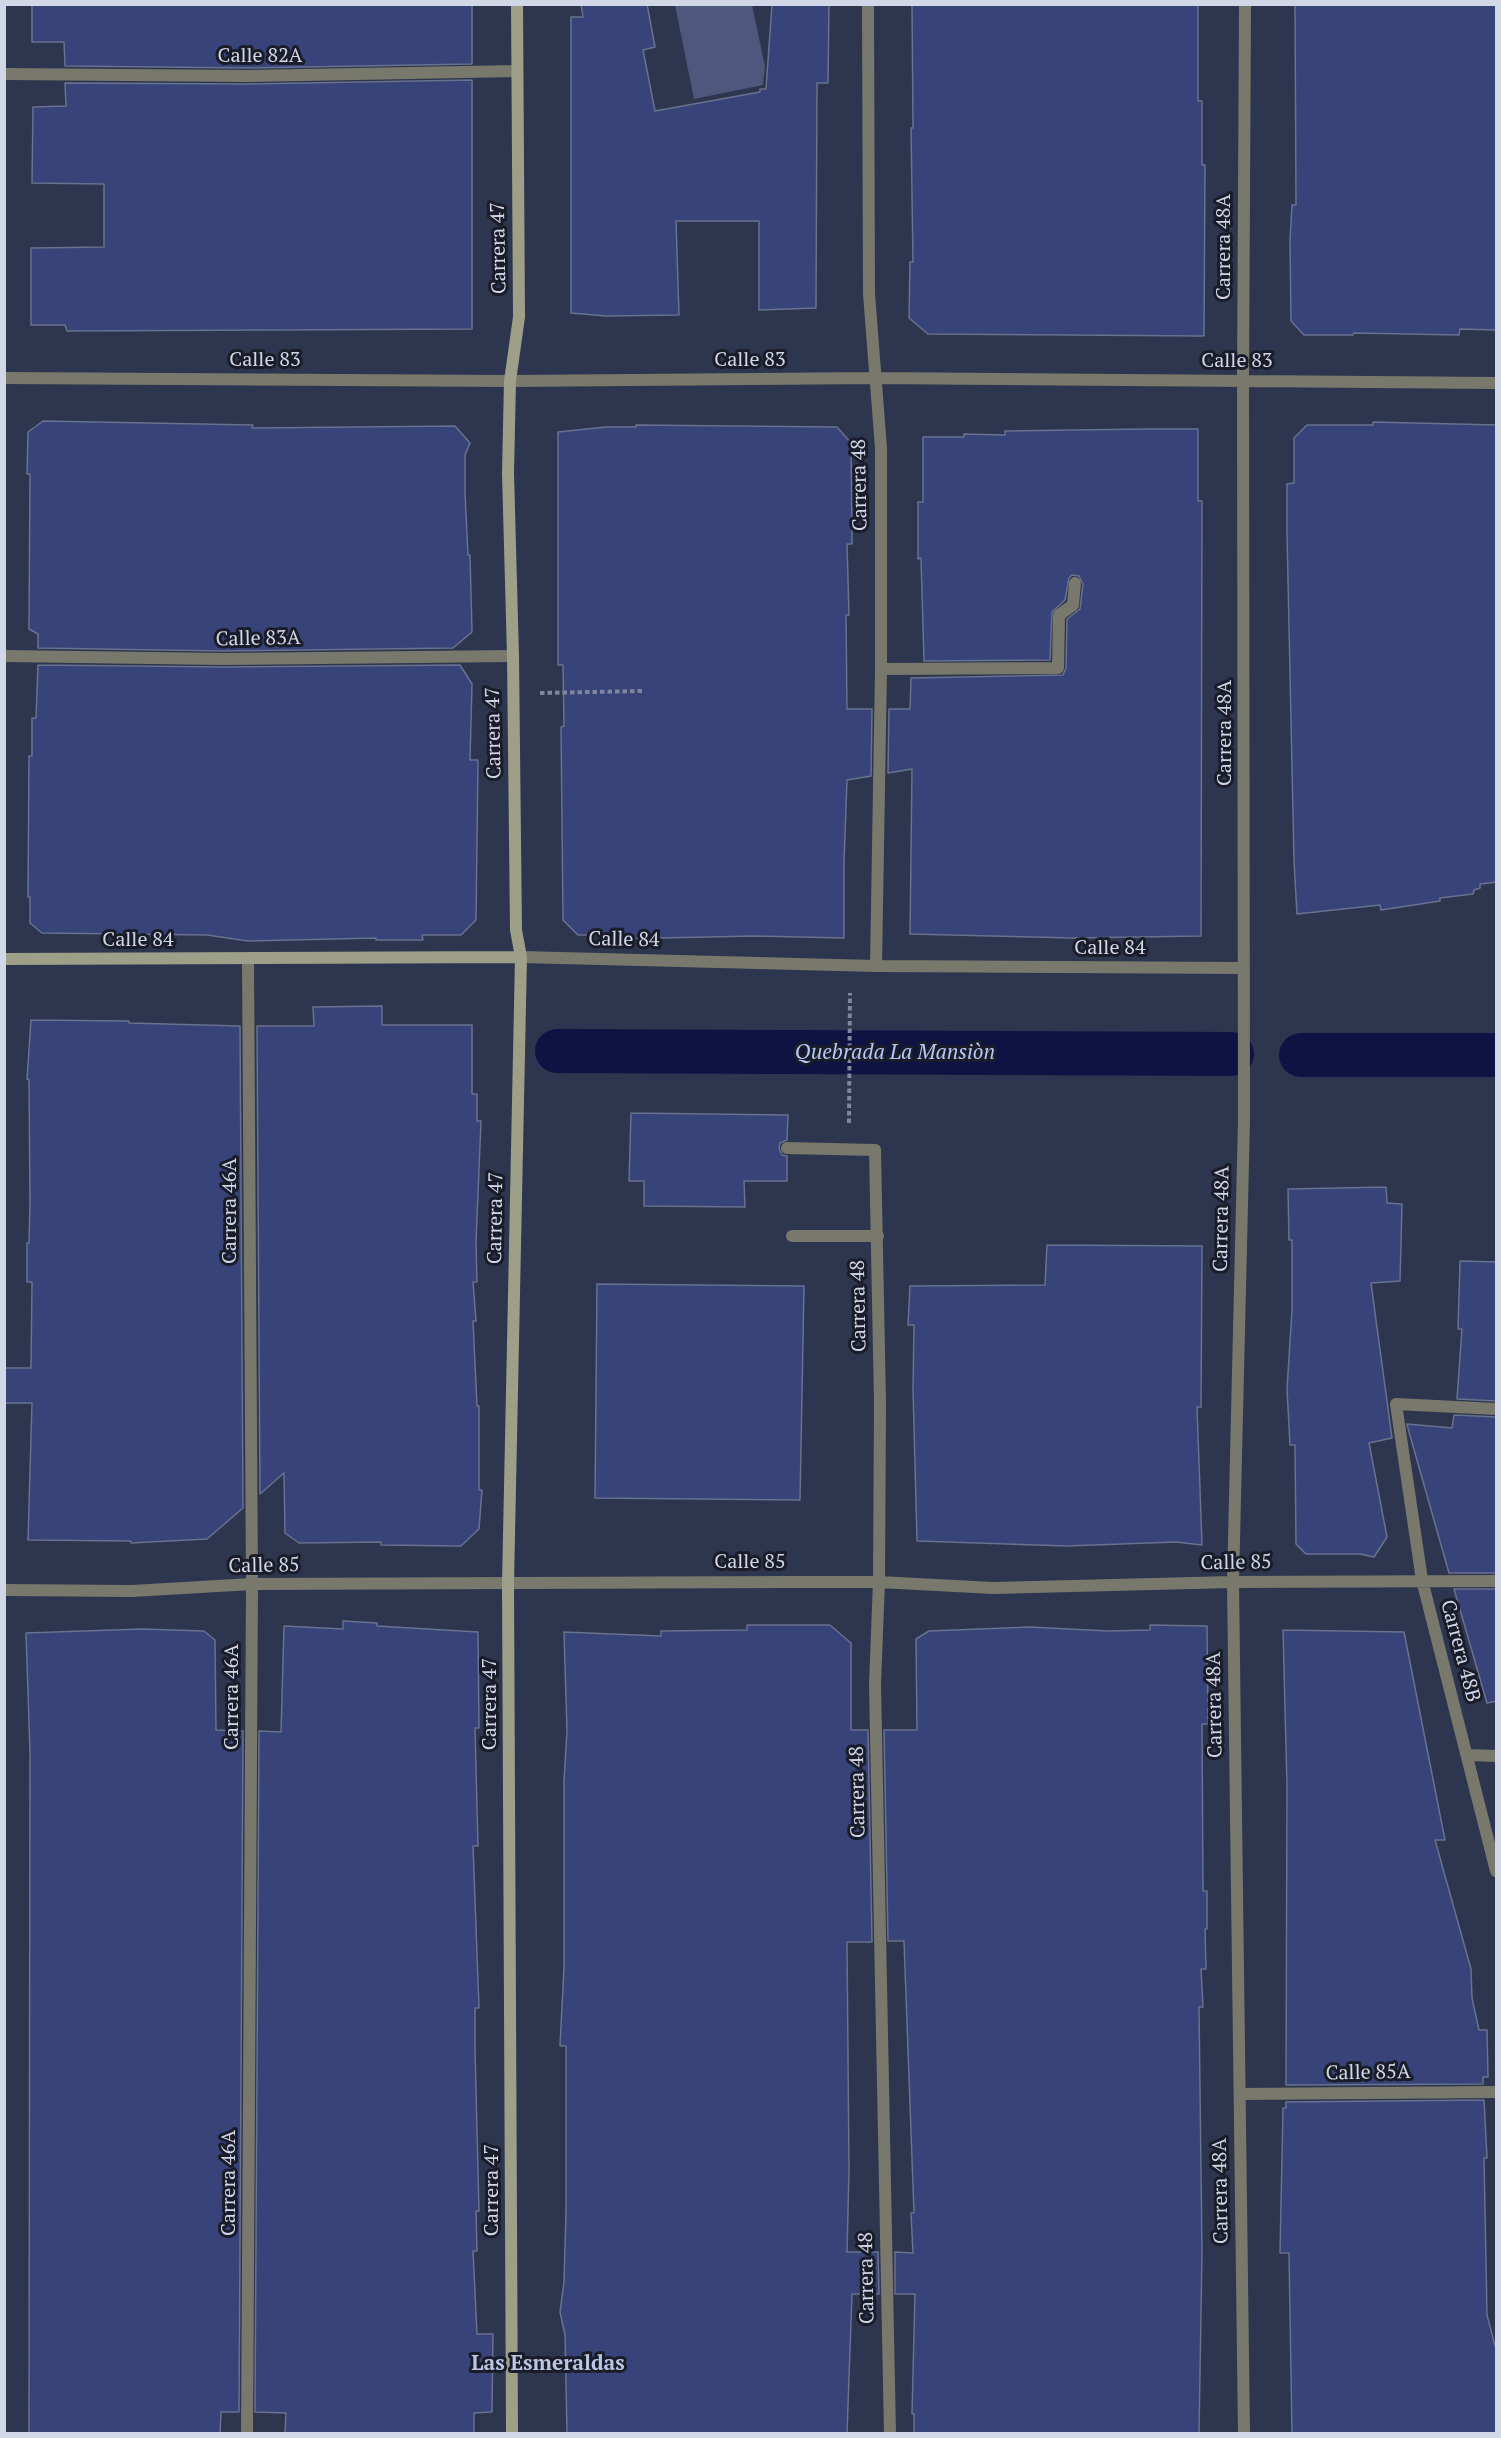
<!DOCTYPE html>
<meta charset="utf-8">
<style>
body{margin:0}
#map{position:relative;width:1501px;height:2438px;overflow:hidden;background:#2e354e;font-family:"PT Serif",serif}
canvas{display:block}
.frame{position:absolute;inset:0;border:6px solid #d2d7e8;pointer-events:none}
</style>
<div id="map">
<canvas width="1501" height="2438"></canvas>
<div class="frame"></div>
</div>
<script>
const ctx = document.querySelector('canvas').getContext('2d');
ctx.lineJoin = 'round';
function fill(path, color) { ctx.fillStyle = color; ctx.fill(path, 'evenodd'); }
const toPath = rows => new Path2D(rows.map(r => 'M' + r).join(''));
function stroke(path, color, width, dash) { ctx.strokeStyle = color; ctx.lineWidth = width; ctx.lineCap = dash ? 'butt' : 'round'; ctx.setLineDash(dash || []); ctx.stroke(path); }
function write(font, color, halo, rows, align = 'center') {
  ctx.font = font + ' "PT Serif",serif'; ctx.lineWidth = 6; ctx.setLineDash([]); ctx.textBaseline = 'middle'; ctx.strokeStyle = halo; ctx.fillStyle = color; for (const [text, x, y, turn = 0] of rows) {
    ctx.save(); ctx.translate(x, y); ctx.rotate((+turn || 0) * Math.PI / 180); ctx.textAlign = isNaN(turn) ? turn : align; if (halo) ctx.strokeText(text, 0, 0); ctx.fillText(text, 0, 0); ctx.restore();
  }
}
const green = toPath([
 [675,5,752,5,765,67,763,85,694,99]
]);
const canal = toPath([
 [557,1051,1232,1054],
 [1301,1055,1496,1055]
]);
const building = toPath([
 [32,4,472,4,472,64,248,68,65,66,64,42,32,42,32,4],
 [581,4,647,4,655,47,643,50,655,111,760,92,760,89,766,89,772,4,829,4,828,83,817,83,816,308,759,310,759,221,676,221,679,315,606,316,571,313,571,17,583,17,581,4],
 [912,4,1198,4,1198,101,1202,101,1202,165,1205,165,1204,336,928,334,909,318,910,262,913,262,911,128,913,128,912,4],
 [1295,4,1497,4,1497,330,1460,329,1459,335,1354,333,1353,335,1304,335,1291,321,1290,240,1292,205,1296,205,1295,4],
 [472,80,472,329,67,331,65,325,31,325,31,248,104,247,104,184,32,183,33,107,66,106,65,83,248,84,472,80],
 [43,421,253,425,252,428,455,426,470,443,465,455,465,493,468,555,470,555,472,632,453,648,224,651,38,648,38,634,29,629,30,474,27,474,28,432,43,421],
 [1373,422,1497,425,1497,882,1480,884,1480,888,1474,890,1473,894,1440,898,1440,901,1381,910,1380,905,1297,914,1294,861,1287,533,1287,484,1294,483,1294,438,1307,425,1373,425,1373,422],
 [636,425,837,427,851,443,852,544,847,544,849,615,846,615,847,709,872,709,871,776,847,780,844,862,844,938,755,936,612,939,612,935,578,935,563,920,561,727,564,726,563,665,558,665,558,432,606,427,636,427,636,425],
 [1145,429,1198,429,1198,501,1202,501,1201,936,1073,938,910,934,912,769,888,773,889,709,910,709,911,678,1063,675,1066,668,1067,619,1080,609,1083,584,1079,576,1072,575,1069,578,1065,600,1052,612,1050,660,924,661,921,558,918,559,918,502,923,502,923,437,964,437,964,434,1005,435,1005,431,1145,429],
 [38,665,224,667,460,665,472,684,470,760,478,760,476,920,461,935,422,935,423,940,376,940,376,938,248,941,207,935,42,933,30,923,30,897,28,897,29,756,32,756,32,718,36,718,38,665],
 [382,1006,382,1025,472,1025,472,1094,477,1094,477,1121,481,1121,476,1242,477,1282,473,1282,476,1321,473,1321,477,1406,479,1406,479,1490,482,1490,479,1529,461,1546,381,1545,381,1542,299,1543,285,1533,284,1473,260,1494,257,1026,314,1026,313,1007,382,1006],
 [31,1020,129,1021,129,1023,240,1026,243,1508,207,1539,131,1543,131,1541,28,1540,32,1403,4,1403,4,1368,31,1368,32,1282,27,1282,27,1243,29,1243,30,1202,29,1080,27,1079,31,1020],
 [631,1113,788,1115,787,1140,780,1143,779,1148,782,1155,787,1156,787,1181,744,1181,745,1207,644,1206,644,1181,629,1181,631,1113],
 [1386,1187,1387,1203,1402,1204,1400,1281,1371,1283,1392,1438,1369,1443,1387,1537,1374,1557,1360,1554,1306,1554,1296,1544,1295,1445,1290,1445,1287,1389,1292,1310,1292,1240,1289,1240,1288,1189,1386,1187],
 [1047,1245,1202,1246,1201,1407,1197,1407,1202,1545,1176,1542,1067,1546,917,1541,913,1389,914,1325,908,1325,910,1286,1045,1285,1047,1245],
 [1460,1261,1497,1262,1497,1401,1457,1399,1462,1329,1458,1329,1460,1261],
 [597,1284,804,1286,800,1500,595,1498,597,1284],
 [1454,1415,1497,1417,1497,1573,1449,1573,1409,1432,1407,1424,1452,1428,1454,1415],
 [1454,1589,1497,1589,1497,1701,1487,1703,1454,1589],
 [343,1621,377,1623,377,1626,478,1632,479,1728,475,1728,478,1846,473,1846,479,2008,475,2008,475,2049,479,2211,476,2211,477,2251,473,2251,477,2334,493,2334,492,2412,474,2413,474,2433,285,2433,286,2413,255,2412,259,1731,281,1732,284,1626,343,1629,343,1621],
 [747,1625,830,1625,851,1643,851,1730,868,1730,872,1942,847,1942,849,2170,847,2252,878,2252,879,2294,852,2294,847,2433,567,2433,565,2335,560,2312,564,2282,566,2212,566,2046,560,2046,564,1967,564,1781,567,1731,564,1632,661,1636,661,1631,747,1630,747,1625],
 [1150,1625,1207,1626,1208,1724,1202,1724,1203,1891,1207,1891,1207,1929,1205,1929,1206,1969,1201,1969,1203,2007,1199,2007,1202,2252,1199,2433,914,2433,914,2414,912,2414,915,2294,895,2294,895,2252,913,2253,911,2213,914,2213,904,1941,888,1941,884,1730,917,1730,916,1639,929,1631,1030,1627,1108,1631,1150,1630,1150,1625],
 [142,1629,204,1631,215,1640,216,1730,243,1731,239,2412,221,2412,220,2433,29,2433,30,1752,26,1633,142,1629],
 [1283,1630,1404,1632,1445,1840,1435,1840,1471,1969,1472,1998,1479,2030,1487,2030,1488,2077,1483,2077,1483,2084,1286,2085,1287,1785,1283,1630],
 [1484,2100,1487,2158,1484,2158,1487,2315,1497,2353,1497,2433,1292,2433,1289,2253,1280,2253,1283,2108,1286,2108,1286,2102,1484,2100]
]);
const path = toPath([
 [540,693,642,691],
 [849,1123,850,993]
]);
const lane = toPath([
 [881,669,1058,668,1059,615,1073,605,1075,583],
 [787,1148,875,1150],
 [792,1236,878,1236],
 [1422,1580,1396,1404,1496,1409]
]);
const street = toPath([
 [868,4,869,294,881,448,881,669,876,966],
 [4,74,248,76,517,71],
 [4,378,510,381,875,378,1496,383],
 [4,656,224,659,513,656],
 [521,957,876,966,1243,968],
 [875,1150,880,1402,879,1582,875,1684,890,2434],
 [1422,1580,1496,1871],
 [4,1590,132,1591,252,1584,789,1582,879,1582,993,1588,1233,1582,1496,1581],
 [1468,1755,1496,1756],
 [1240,2094,1496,2092],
 [247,2434,252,1584,248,960],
 [1244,2434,1233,1582,1244,1120,1243,381,1245,4]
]);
const secondary = toPath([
 [4,959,521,957],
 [512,2434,508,1583,521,957,516,930,513,656,508,473,510,381,519,317,517,4]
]);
const streetNames = [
 ["Calle 82A",260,56],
 ["Carrera 48A",1224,247,-90],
 ["Carrera 47",499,248,-91],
 ["Calle 83",265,360],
 ["Calle 83",750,360],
 ["Calle 83",1237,361],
 ["Carrera 48",860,485,-91],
 ["Calle 83A",258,639,-1],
 ["Carrera 47",494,733,-91],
 ["Carrera 48A",1225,733,-90],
 ["Calle 84",138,940],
 ["Calle 84",624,940,1],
 ["Calle 84",1110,948],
 ["Carrera 46A",230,1211,-90],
 ["Carrera 47",496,1218,-89],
 ["Carrera 48A",1222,1219,-89],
 ["Carrera 48",859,1306,-91],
 ["Calle 85",750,1562],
 ["Calle 85",1236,1563,-1],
 ["Calle 85",264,1566,-1],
 ["Carrera 48B",1460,1651,75],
 ["Carrera 46A",232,1697,-90],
 ["Carrera 47",490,1704,-90],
 ["Carrera 48A",1215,1705,-91],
 ["Carrera 48",858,1792,-91],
 ["Calle 85A",1368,2073,-1],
 ["Carrera 46A",229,2183,-90],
 ["Carrera 47",492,2190,-90],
 ["Carrera 48A",1221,2191,-91],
 ["Carrera 48",867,2278,-91]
];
const waterNames = [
 ["Quebrada La Mansiòn",895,1053]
];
const neighbourhoodNames = [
 ["Las Esmeraldas",548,2364]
];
fill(green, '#4e587c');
stroke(canal, '#0e1344', 44);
fill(building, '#374379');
stroke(building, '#69728e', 1.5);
stroke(path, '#80869b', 4, [4.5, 3]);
stroke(lane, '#78796c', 12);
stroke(street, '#78796c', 12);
stroke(secondary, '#9d9f89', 12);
write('20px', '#d2d7e8', '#1a1d29', streetNames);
write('italic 21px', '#b7c6f8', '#1a1d29', waterNames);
write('bold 21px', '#bbc5e4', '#1a1d29', neighbourhoodNames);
</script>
